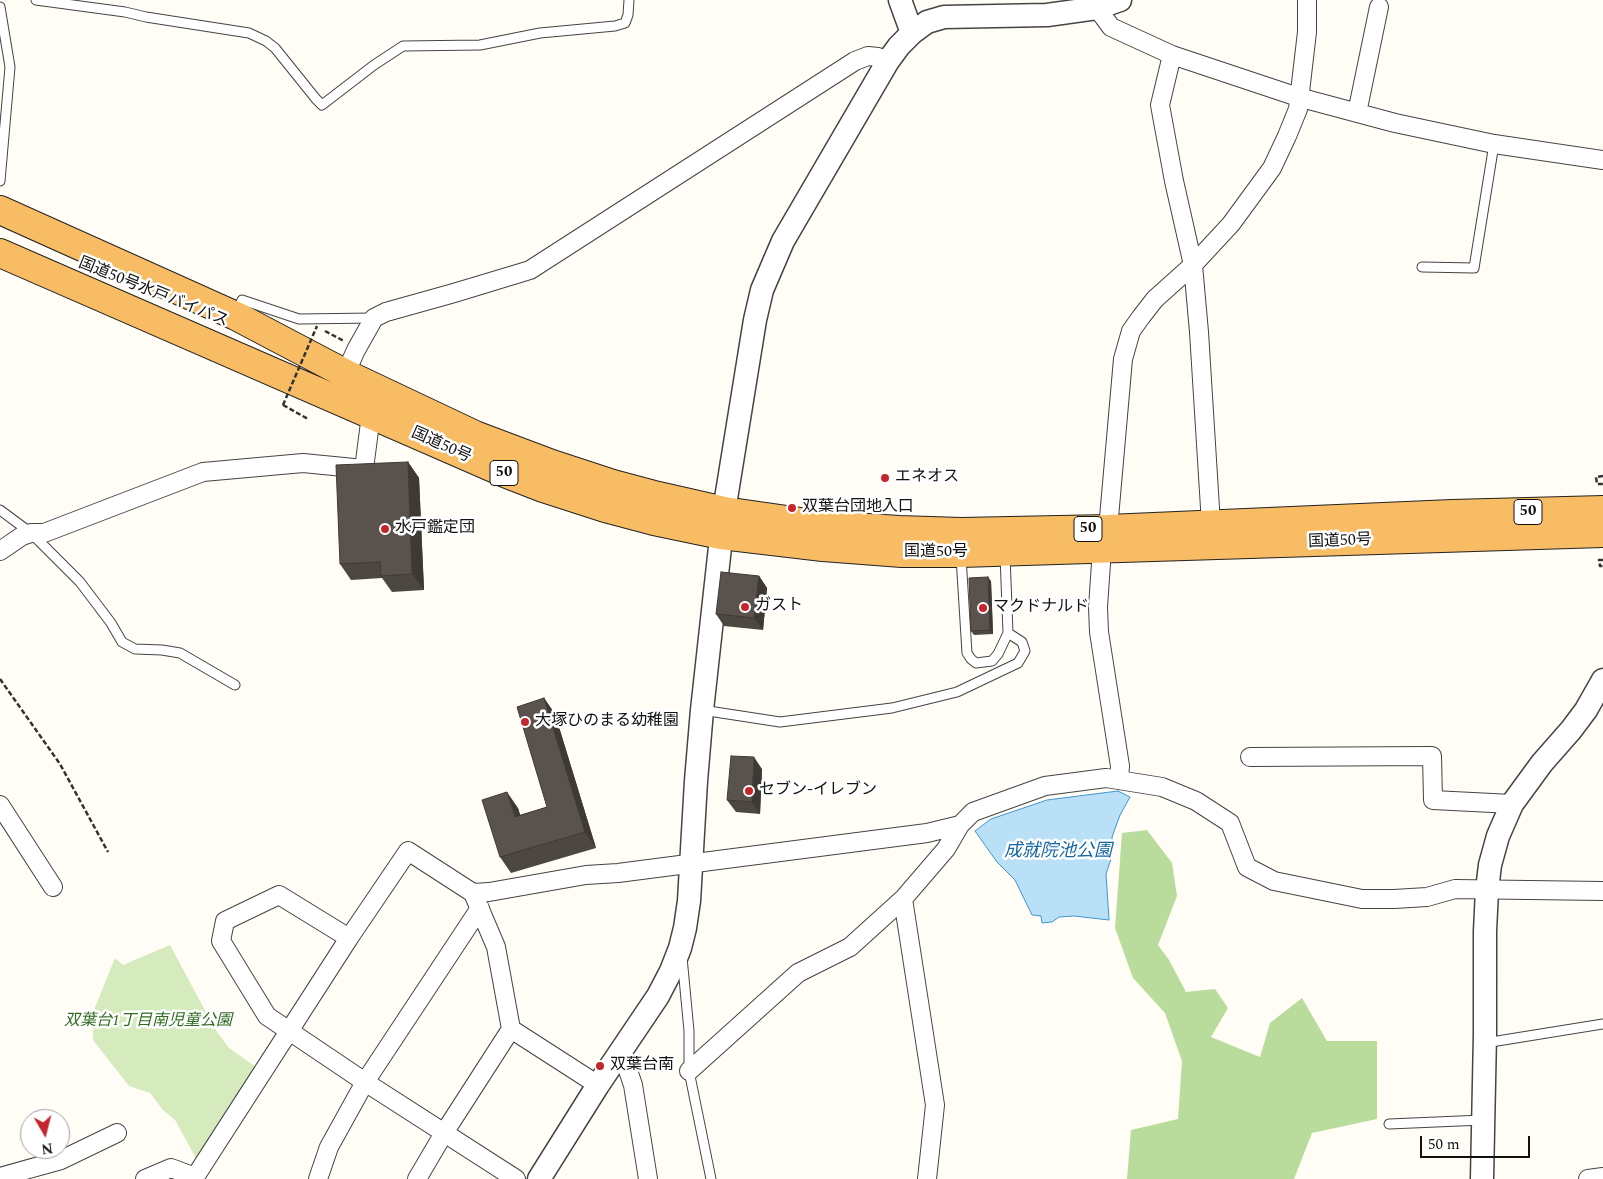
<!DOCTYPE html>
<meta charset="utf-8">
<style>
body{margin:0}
#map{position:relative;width:1603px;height:1179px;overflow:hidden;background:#fffdf5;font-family:Spectral,serif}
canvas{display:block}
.north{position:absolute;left:20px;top:1109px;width:50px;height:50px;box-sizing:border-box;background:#fff;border:1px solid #a0a0a0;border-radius:50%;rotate:172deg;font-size:14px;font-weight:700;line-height:20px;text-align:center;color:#111}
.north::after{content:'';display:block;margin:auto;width:18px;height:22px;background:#c4262e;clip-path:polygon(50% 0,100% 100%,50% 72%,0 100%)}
.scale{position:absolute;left:1420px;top:1136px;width:110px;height:22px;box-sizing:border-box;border:2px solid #111;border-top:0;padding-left:6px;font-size:15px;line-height:18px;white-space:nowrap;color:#111;-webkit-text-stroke:4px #fff;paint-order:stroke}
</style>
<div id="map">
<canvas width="1603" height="1179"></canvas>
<div class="north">N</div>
<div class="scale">50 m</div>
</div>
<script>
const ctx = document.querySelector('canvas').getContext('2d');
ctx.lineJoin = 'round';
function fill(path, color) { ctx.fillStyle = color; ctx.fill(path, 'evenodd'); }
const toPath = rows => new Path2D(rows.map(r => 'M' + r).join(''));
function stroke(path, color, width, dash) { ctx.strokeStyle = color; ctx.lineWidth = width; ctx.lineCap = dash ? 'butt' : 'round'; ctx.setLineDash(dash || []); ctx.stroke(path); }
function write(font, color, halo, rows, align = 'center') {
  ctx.font = font + ' Spectral,"Noto Sans JP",serif'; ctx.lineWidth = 5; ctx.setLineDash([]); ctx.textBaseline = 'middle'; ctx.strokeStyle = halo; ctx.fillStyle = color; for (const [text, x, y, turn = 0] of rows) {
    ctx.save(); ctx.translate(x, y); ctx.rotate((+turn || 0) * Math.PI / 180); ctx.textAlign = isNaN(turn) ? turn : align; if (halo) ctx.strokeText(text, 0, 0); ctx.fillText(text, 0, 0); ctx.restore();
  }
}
const green = toPath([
 [170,945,215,1029,229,1048,256,1067,197,1160,175,1120,163,1110,150,1093,129,1086,93,1040,94,1010,115,958,123,965]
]);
const forest = toPath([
 [1147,830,1172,863,1177,896,1158,945,1169,960,1186,992,1215,989,1228,1008,1211,1037,1260,1057,1270,1023,1302,998,1327,1041,1377,1041,1377,1119,1312,1133,1294,1179,1127,1179,1131,1130,1178,1119,1182,1061,1165,1013,1133,978,1115,928,1122,833]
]);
const water = toPath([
 [1118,791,1130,797,1120,815,1112,837,1113,853,1106,874,1109,920,1074,916,1059,917,1052,922,1042,923,1041,916,1032,915,1015,880,997,862,975,831,991,819,1047,800,1118,791]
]);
const path = toPath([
 [325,331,344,341],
 [283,405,308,419],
 [1603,476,1596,477,1597,484,1603,484],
 [1603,560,1599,560,1600,566,1603,566],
 [0,679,60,764,108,852]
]);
const service = toPath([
 [36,0,125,12,146,17,249,33,266,41,275,48,316,99,322,105,374,65,403,46,480,45,540,33,615,26,625,23,628,15,629,0],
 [0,7,10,67,0,181],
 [1422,267,1474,268,1494,144],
 [237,314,242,300,299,319,374,318],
 [0,510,31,533,80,582,111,623,122,642,135,649,162,650,180,653,235,685],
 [961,557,967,653,971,659,976,663,992,661,998,654,1008,633],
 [702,710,780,722,892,708,957,692,1018,663,1025,651,1022,642,1008,633,1005,555],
 [682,957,689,1031,689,1071,711,1179],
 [1485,1043,1603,1024],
 [1389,1124,1483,1120]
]);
const minor = toPath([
 [1097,8,1111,27,1172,55,1298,97,1395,123,1494,144,1603,160],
 [1172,55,1160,105,1174,181,1193,265,1199,332,1211,524],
 [1357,113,1379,7],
 [342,381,356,350,374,318,386,312,454,293,530,270,855,61,868,56,878,57,888,61],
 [0,551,22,536,31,533,44,533,203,472,303,463,364,469,371,415],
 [1250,757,1432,756,1433,800,1512,804],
 [1119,779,1120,766,1099,632,1098,607,1102,549,1108,529,1123,359,1131,331,1141,317,1155,299,1193,265,1231,224,1272,168,1287,136,1298,109,1307,32,1307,0],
 [0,805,53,887],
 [473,893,489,892,586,875,618,873,927,833,960,825],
 [903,899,935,1105,927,1179],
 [349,938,279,895,225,921,221,941,267,1016,365,1082,516,1179],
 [621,1050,633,1085,648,1179],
 [689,1071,798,973,850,947,903,899,946,849,960,825,973,812,1045,786,1106,778,1162,787,1196,801,1230,823,1247,867,1274,881,1362,899,1394,899,1427,897,1455,889,1603,891],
 [0,1177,61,1160,117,1133],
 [145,1179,171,1168,195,1177],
 [195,1179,195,1177,349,938,408,851,473,893,496,947,511,1029,598,1085],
 [318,1179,329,1147,365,1082,480,908],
 [417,1179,444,1133,511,1029],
 [1588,1179,1603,1177]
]);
const tertiary = toPath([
 [900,0,912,33],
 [539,1179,598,1085,658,996,671,971,680,948,685,928,689,901,696,781,702,710,724,511,755,320,762,290,783,241,888,61,899,46,912,33,927,22,944,17,1047,15,1097,8,1120,0],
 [1482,1179,1485,1034,1485,931,1487,890,1490,865,1498,836,1512,804,1542,763,1571,730,1586,710,1603,680]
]);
const trunk = toPath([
 [0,210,236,316,346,374,475,435,552,464,613,484,658,496,724,511,822,525,899,530,961,532,1108,529,1452,514,1603,510],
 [0,253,507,474,543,488,605,508,654,521,721,535,823,547,902,553,961,553,1603,533]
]);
const pathBridge = toPath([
 [283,405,317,326]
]);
const wall = toPath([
 [408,462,419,478,424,590,392,592,382,578,351,580,340,564],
 [759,576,767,588,763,630,724,626,716,614],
 [991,581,993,634,974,635,971,631],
 [544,698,555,714,596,848,511,873,500,857,518,808,520,815,547,807],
 [762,769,760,814,736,812,727,800]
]);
const shadedWall = toPath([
 [408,462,419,478,424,590,412,574],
 [759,576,767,588,763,630,754,618],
 [988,577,991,581,993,634,990,630],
 [544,698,555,714,596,848,585,832],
 [754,757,762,769,760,814,752,802],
 [507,792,518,808,526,833,515,817]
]);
const building = toPath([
 [408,462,412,574,381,576,380,562,340,564,336,465,408,462],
 [721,572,759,576,754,618,716,614,721,572],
 [988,577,990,630,971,631,969,578,988,577],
 [544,698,585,832,500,857,482,800,507,792,515,817,547,807,517,707,544,698],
 [731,756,754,757,752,802,727,800,731,756]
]);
const markers = [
 [885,478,5,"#c4262e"],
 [792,508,5,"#c4262e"],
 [385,529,5,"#c4262e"],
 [745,607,5,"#c4262e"],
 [983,608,5,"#c4262e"],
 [525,722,5,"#c4262e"],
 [749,791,5,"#c4262e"],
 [600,1066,5,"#c4262e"]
];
const shields = [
 [504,473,28],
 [1528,512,28],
 [1088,529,28]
];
const shieldNames = [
 ["50",504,473],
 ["50",1528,512],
 ["50",1088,529]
];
const streetNames = [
 ["国道50号水戸バイパス",153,293,22],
 ["国道50号",441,446,24],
 ["国道50号",1340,542,-2],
 ["国道50号",936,553]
];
const poiNames = [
 ["エネオス",895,478],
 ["双葉台団地入口",802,508],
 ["水戸鑑定団",395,529],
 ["ガスト",755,607],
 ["マクドナルド",993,608],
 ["大塚ひのまる幼稚園",535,722],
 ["セブン-イレブン",759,791],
 ["双葉台南",610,1066]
];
const parkNames = [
 ["双葉台1丁目南児童公園",148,1022]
];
const waterNames = [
 ["成就院池公園",1058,852]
];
fill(green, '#d5ebbd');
fill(forest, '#b9dc9c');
fill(water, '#b9e0f7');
stroke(water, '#3f96cf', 1);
stroke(service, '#444', 11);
stroke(minor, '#444', 20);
stroke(tertiary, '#444', 25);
stroke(trunk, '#222', 30);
stroke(path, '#333', 2.5, [5, 2.5]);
stroke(service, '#fff', 9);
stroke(minor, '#fff', 18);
stroke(tertiary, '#fff', 22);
stroke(trunk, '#f7bc64', 28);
stroke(pathBridge, '#333', 2.5, [5, 2.5]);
fill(wall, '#4d4742');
fill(shadedWall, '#3f3936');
fill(building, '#5a524d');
stroke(building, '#3f3936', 1);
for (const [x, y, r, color] of markers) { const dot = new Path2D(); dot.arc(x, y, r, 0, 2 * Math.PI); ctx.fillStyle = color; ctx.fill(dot); stroke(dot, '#fff', 2); }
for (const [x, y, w] of shields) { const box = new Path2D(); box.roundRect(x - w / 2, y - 12.5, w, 25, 4); ctx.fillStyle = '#fff'; ctx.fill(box); stroke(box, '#111', 1); }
write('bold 15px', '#111', null, shieldNames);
write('16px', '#111', '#fff', streetNames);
write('16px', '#111', '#fff', poiNames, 'left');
write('italic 16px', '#2f6b1f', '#fff', parkNames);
write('italic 18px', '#1768a6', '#fff', waterNames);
</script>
